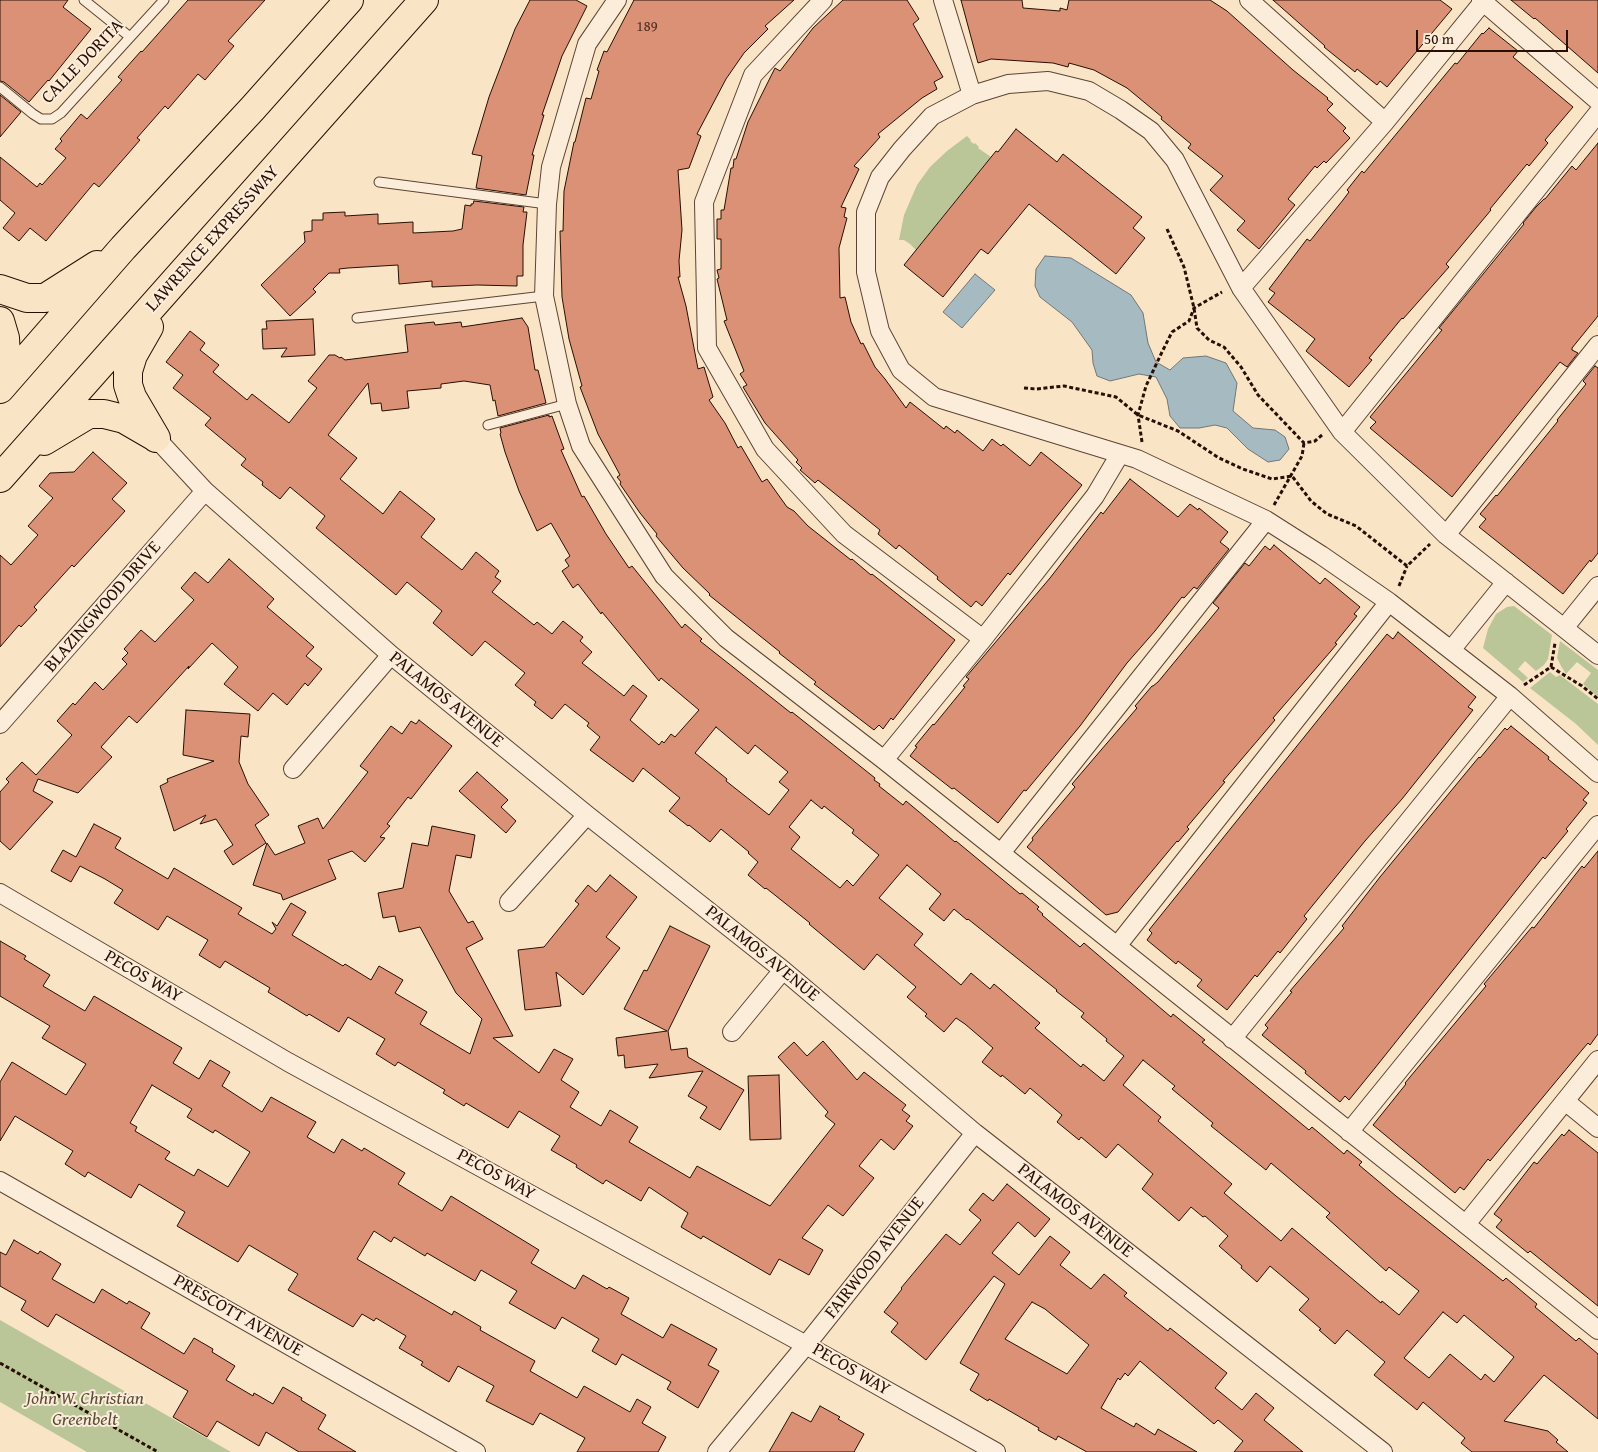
<!DOCTYPE html>
<style>
body{margin:0}
#map{position:relative;width:1598px;height:1452px;overflow:hidden;background:#fae4c6;font-family:"Gentium Book Plus",serif}
canvas{display:block}
.scale{position:absolute;left:1416px;top:30px;width:152px;height:22px;box-sizing:border-box;border:2px solid #280e03;border-top:0;padding-left:6px;font-size:15px;line-height:18px;white-space:nowrap;color:#280e03;-webkit-text-stroke:4px #fcedda;paint-order:stroke}
</style>
<div id="map">
<canvas width="1598" height="1452"></canvas>
<div class="scale">50 m</div>
</div>
<script>
const ctx = document.querySelector('canvas').getContext('2d');
ctx.lineJoin = 'round';
function fill(path, color) { ctx.fillStyle = color; ctx.fill(path, 'evenodd'); }
const toPath = rows => new Path2D(rows.map(r => 'M' + r).join(''));
function stroke(path, color, width, dash) { ctx.strokeStyle = color; ctx.lineWidth = width; ctx.lineCap = dash ? 'butt' : 'round'; ctx.setLineDash(dash || []); ctx.stroke(path); }
function write(font, color, halo, rows, align = 'center') {
  ctx.font = font + ' "Gentium Book Plus",serif'; ctx.lineWidth = 4; ctx.setLineDash([]); ctx.textBaseline = 'middle'; ctx.strokeStyle = halo; ctx.fillStyle = color; for (const [text, x, y, turn = 0] of rows) {
    ctx.save(); ctx.translate(x, y); ctx.rotate((+turn || 0) * Math.PI / 180); ctx.textAlign = isNaN(turn) ? turn : align; if (halo) ctx.strokeText(text, 0, 0); ctx.fillText(text, 0, 0); ctx.restore();
  }
}
const green = toPath([
 [967,136,971,140,970,141,974,144,975,143,979,147,978,148,991,157,916,250,910,244,904,240,899,240,904,215,917,185,930,167,947,151],
 [1514,606,1552,635,1548,659,1544,665,1536,671,1525,661,1518,669,1528,678,1523,682,1483,648,1488,629,1496,614,1507,607],
 [1560,641,1598,670,1598,697,1583,684,1591,673,1577,662,1566,674,1561,666,1557,658],
 [1550,672,1556,677,1560,675,1598,704,1598,745,1576,724,1530,688],
 [0,1320,231,1452,87,1452,0,1402]
]);
const water = toPath([
 [1045,256,1071,258,1131,295,1143,313,1148,343,1156,362,1170,370,1183,358,1206,356,1226,363,1237,383,1233,411,1253,428,1275,430,1285,437,1289,449,1280,460,1268,462,1248,449,1227,428,1215,425,1199,428,1180,428,1170,416,1167,399,1156,377,1139,374,1110,381,1097,376,1093,363,1092,350,1072,322,1040,297,1035,286,1036,269,1045,256],
 [975,274,995,290,962,328,943,312,975,274]
]);
const building = toPath([
 [0,0,68,0,63,7,91,29,49,81,48,80,29,102,4,82,0,81,0,0],
 [188,0,265,0,228,41,234,46,205,80,198,74,168,109,165,106,137,138,140,140,99,187,94,183,46,241,30,228,19,241,3,228,15,213,0,200,0,157,37,187,40,183,42,185,66,158,55,149,62,141,60,139,81,114,87,119,122,80,118,77,141,51,142,52,188,0],
 [530,0,576,0,587,6,562,56,542,115,544,115,532,155,534,155,526,195,476,188,482,156,472,154,489,97,515,29,530,0],
 [634,0,794,0,765,26,768,29,744,53,726,79,697,134,701,136,689,168,678,170,682,230,679,261,680,277,678,277,686,306,698,369,704,367,713,397,709,400,725,423,738,448,741,446,762,482,767,479,787,507,794,511,808,526,851,560,852,559,871,575,872,574,955,640,893,720,891,718,883,729,879,725,874,730,814,684,816,682,779,653,780,652,709,595,710,594,683,568,656,536,657,534,640,513,620,484,621,482,617,477,620,475,598,434,580,387,582,386,569,339,562,297,560,231,563,231,564,191,574,142,575,142,586,98,591,99,599,71,597,70,604,51,607,52,634,0],
 [843,0,907,0,919,19,913,24,943,77,934,82,937,89,922,98,878,134,880,137,854,166,859,169,841,207,846,208,844,217,847,218,839,248,840,298,845,297,851,322,861,344,863,343,875,367,885,379,906,408,910,402,944,429,946,426,955,433,957,430,983,451,992,439,1001,446,1003,444,1030,466,1041,452,1082,485,1010,575,1008,573,982,606,976,601,971,607,937,579,938,577,899,545,896,549,878,534,880,530,818,480,815,483,800,470,802,468,796,462,798,460,765,423,743,387,747,385,740,374,744,371,724,321,727,320,717,279,719,278,717,270,721,269,721,239,717,239,717,219,721,219,721,210,724,210,731,168,733,168,734,159,736,159,748,122,775,68,780,71,813,28,843,0],
 [961,0,1022,0,1023,8,1060,11,1060,8,1067,10,1069,0,1210,0,1227,11,1293,70,1328,98,1327,99,1333,104,1327,110,1346,128,1343,131,1350,138,1326,163,1324,161,1317,168,1315,166,1288,199,1295,205,1259,249,1237,230,1245,221,1210,190,1223,176,1188,148,1191,144,1161,119,1162,117,1127,88,1094,70,1069,63,1068,67,1053,63,991,59,978,63,961,0],
 [1273,0,1440,0,1452,9,1387,87,1380,81,1377,85,1357,69,1355,72,1324,47,1325,46,1273,0],
 [1511,0,1598,0,1598,73,1535,18,1534,19,1511,0],
 [1489,28,1518,51,1513,57,1573,107,1545,140,1548,143,1529,166,1527,164,1490,209,1491,210,1446,264,1449,267,1403,319,1402,318,1369,358,1372,360,1349,387,1306,351,1315,339,1268,302,1275,293,1269,289,1307,239,1310,241,1343,200,1349,192,1347,190,1362,171,1364,173,1455,63,1457,64,1482,33,1483,34,1489,28],
 [0,95,21,112,0,137,0,95],
 [1016,129,1057,162,1063,154,1142,217,1133,228,1145,238,1116,274,1029,204,988,254,981,249,943,297,904,265,996,151,998,152,1016,129],
 [1598,143,1598,316,1572,348,1572,350,1578,353,1567,367,1560,362,1452,497,1370,428,1376,422,1370,417,1442,330,1439,328,1524,224,1523,223,1536,207,1544,199,1545,199,1572,166,1576,170,1598,143],
 [474,201,524,207,523,212,527,212,523,245,523,276,517,276,517,286,477,285,432,287,432,281,399,284,398,265,348,268,339,269,340,273,329,273,313,289,316,292,290,316,261,285,305,242,304,232,312,231,312,220,323,220,323,213,345,212,345,216,378,214,378,224,413,222,413,233,453,231,462,229,465,205,471,206,471,204,473,204,474,201],
 [522,318,528,327,535,370,538,370,546,403,498,416,495,400,493,401,490,385,464,381,441,384,441,388,407,391,409,408,382,411,381,403,371,404,368,383,328,435,357,458,340,479,383,514,400,491,435,519,421,537,462,570,476,552,499,571,495,577,501,581,492,592,534,625,537,622,552,634,563,621,583,637,580,641,592,652,582,663,624,696,633,685,647,696,630,720,659,745,662,741,664,743,671,734,675,737,699,710,661,678,659,681,602,612,601,614,578,584,573,588,562,571,569,566,565,560,570,556,551,523,537,531,519,491,505,452,500,434,501,433,500,428,549,415,549,417,552,416,564,449,561,450,582,497,584,496,606,534,629,568,632,566,682,628,685,624,702,639,700,641,791,713,792,712,875,778,874,780,880,784,879,786,903,805,906,801,955,842,956,841,1020,894,1022,893,1039,907,1037,909,1043,914,1042,915,1080,947,1084,943,1171,1017,1173,1014,1205,1040,1202,1042,1309,1130,1312,1127,1344,1154,1347,1150,1362,1162,1359,1165,1396,1196,1503,1281,1506,1278,1537,1304,1535,1307,1576,1341,1579,1338,1598,1354,1598,1419,1544,1375,1504,1421,1548,1431,1558,1440,1556,1442,1568,1452,1472,1452,1461,1443,1465,1438,1423,1402,1417,1410,1374,1375,1385,1362,1347,1330,1335,1344,1319,1330,1321,1329,1299,1310,1309,1299,1270,1266,1257,1282,1241,1268,1242,1266,1219,1246,1228,1236,1205,1216,1203,1217,1191,1207,1179,1221,1142,1189,1153,1174,1118,1144,1106,1158,1081,1137,1079,1140,1057,1122,1062,1115,1030,1088,1025,1094,1002,1075,1001,1077,982,1062,993,1048,965,1024,956,1018,944,1032,925,1016,927,1014,907,997,916,987,877,954,864,970,809,924,810,923,766,888,765,889,748,875,758,862,748,853,749,852,721,829,710,842,689,825,688,826,669,811,680,798,643,768,633,782,590,750,600,737,587,726,589,723,565,704,552,719,534,705,536,702,515,685,525,673,485,641,472,656,433,623,442,611,407,582,396,595,316,528,325,516,290,487,280,499,262,485,263,482,241,465,246,459,205,425,211,418,173,388,183,375,166,362,190,331,205,343,200,350,219,365,213,372,247,400,252,394,289,423,317,388,308,381,329,355,335,355,340,358,341,357,345,360,408,352,405,325,434,322,435,325,461,322,462,327,522,318],
 [716,727,748,754,755,745,788,772,779,782,789,790,769,815,726,781,727,779,695,753,716,727],
 [811,800,822,809,824,806,854,830,852,833,879,855,853,886,847,880,840,888,791,849,800,837,789,827,811,800],
 [907,865,941,894,929,909,944,921,954,909,967,920,968,919,1057,990,1056,991,1084,1013,1081,1017,1107,1039,1106,1041,1124,1056,1104,1081,1083,1064,1081,1067,1035,1028,1040,1023,994,984,990,989,971,973,961,985,914,945,923,934,879,898,907,865],
 [1143,1060,1175,1086,1172,1089,1213,1123,1211,1126,1266,1170,1271,1163,1330,1213,1326,1217,1386,1271,1389,1267,1419,1291,1399,1315,1382,1301,1381,1303,1292,1228,1281,1241,1224,1193,1232,1184,1158,1121,1161,1117,1123,1085,1143,1060],
 [1443,1312,1457,1323,1464,1315,1514,1357,1494,1382,1485,1374,1481,1380,1450,1354,1429,1378,1404,1358,1443,1312],
 [313,319,315,355,281,357,287,348,263,349,262,329,267,329,266,321,313,319],
 [1595,366,1598,368,1598,553,1591,562,1590,560,1563,594,1479,527,1486,519,1480,514,1496,495,1497,496,1558,421,1557,420,1586,384,1583,381,1595,366],
 [93,452,127,483,112,499,125,511,74,567,72,565,34,607,37,610,21,627,19,625,0,647,0,555,11,565,38,535,28,526,53,498,39,486,50,473,74,472,93,452],
 [1130,479,1178,517,1190,504,1198,510,1199,508,1228,532,1220,542,1229,549,1197,589,1194,587,1184,598,1182,597,1155,631,1127,663,1080,726,1026,791,1024,790,998,823,954,788,952,789,910,756,917,747,915,746,933,724,934,725,965,687,963,686,969,679,966,677,1050,578,1101,512,1103,514,1130,479],
 [1274,545,1320,584,1325,578,1360,607,1354,614,1357,616,1335,643,1337,644,1273,718,1275,720,1223,781,1225,782,1187,827,1189,829,1178,842,1177,841,1118,912,1106,915,1027,847,1033,840,1032,838,1075,787,1072,784,1137,708,1135,706,1152,686,1153,686,1158,682,1219,608,1213,603,1245,563,1249,566,1265,546,1270,550,1274,545],
 [229,559,274,599,267,607,314,647,306,656,322,669,308,686,305,683,287,705,273,693,258,711,224,684,238,667,212,643,188,669,189,666,137,723,129,716,101,747,112,757,78,793,38,779,33,791,53,802,10,850,0,841,0,792,9,782,6,779,22,762,36,775,72,735,57,721,73,703,75,705,95,682,103,690,127,664,122,659,128,653,124,649,141,630,155,642,194,600,181,588,195,572,208,583,229,559],
 [1398,632,1476,697,1468,707,1473,710,1402,799,1365,841,1304,916,1307,919,1280,953,1278,951,1257,977,1255,975,1227,1010,1197,986,1202,980,1178,961,1176,964,1147,940,1152,933,1149,930,1387,634,1393,639,1398,632],
 [186,710,250,714,248,737,241,736,239,762,248,784,269,815,255,825,266,843,233,865,224,851,233,845,216,819,200,824,206,815,174,831,160,786,168,782,167,779,214,761,183,755,186,710],
 [419,720,452,746,411,799,408,797,387,824,390,826,380,837,385,838,365,862,352,851,328,860,336,879,283,900,281,894,253,885,267,843,275,855,305,843,298,826,318,818,323,829,368,772,360,766,391,726,402,734,411,721,416,724,419,720],
 [1511,726,1549,757,1548,759,1589,793,1583,800,1587,803,1566,829,1568,831,1545,859,1543,857,1375,1068,1349,1100,1345,1096,1340,1102,1305,1073,1306,1071,1262,1035,1268,1028,1265,1025,1292,992,1290,991,1344,928,1342,926,1380,877,1479,757,1480,758,1505,728,1507,730,1511,726],
 [477,772,508,800,501,807,516,821,506,833,459,791,477,772],
 [94,824,121,838,115,848,168,879,174,868,242,908,238,914,272,934,276,929,272,922,277,926,291,903,306,912,292,935,343,966,345,964,371,980,379,966,403,980,395,993,427,1012,420,1024,470,1054,482,1019,456,993,420,927,399,932,395,916,383,918,378,893,403,888,412,843,428,846,432,826,475,835,471,858,456,855,449,891,468,923,473,921,483,939,466,948,513,1036,493,1038,539,1073,554,1049,573,1059,561,1080,579,1092,570,1107,601,1126,610,1110,638,1127,629,1142,690,1178,697,1166,770,1206,835,1124,825,1116,828,1112,778,1057,794,1042,807,1056,823,1041,857,1080,864,1072,906,1105,902,1110,910,1116,906,1121,913,1126,894,1150,881,1139,859,1166,874,1178,843,1216,828,1205,802,1238,823,1250,809,1275,779,1259,770,1275,703,1236,701,1239,681,1227,688,1213,649,1187,641,1201,606,1180,603,1184,576,1167,577,1165,551,1150,560,1136,519,1111,508,1128,466,1103,464,1106,443,1093,445,1090,398,1062,395,1066,376,1054,385,1039,348,1017,339,1032,309,1014,307,1016,268,992,270,988,225,961,220,968,199,955,208,940,167,916,158,930,114,903,123,890,105,879,80,866,71,882,51,871,63,850,76,857,94,824],
 [1598,851,1598,1034,1590,1045,1588,1043,1582,1050,1490,1161,1488,1159,1464,1190,1460,1187,1455,1193,1373,1125,1406,1084,1405,1083,1486,986,1484,984,1532,927,1534,928,1582,866,1584,868,1598,851],
 [610,875,637,897,606,937,620,948,583,995,556,972,561,1006,525,1010,518,950,544,947,579,904,575,901,588,885,596,892,610,875],
 [670,926,710,946,668,1031,671,1050,687,1048,688,1057,744,1090,720,1130,700,1118,707,1107,688,1096,703,1071,649,1078,658,1064,625,1068,624,1055,618,1056,616,1038,667,1031,624,1009,644,970,647,971,670,926],
 [0,941,26,956,24,959,50,975,43,986,85,1011,94,996,182,1048,173,1063,199,1079,210,1060,230,1072,222,1086,262,1112,271,1097,316,1122,307,1137,334,1153,342,1139,362,1151,364,1148,405,1173,398,1184,442,1211,451,1196,539,1250,531,1263,575,1289,583,1275,607,1289,609,1287,629,1298,621,1314,663,1338,671,1324,717,1349,708,1365,719,1371,698,1408,667,1389,671,1382,622,1354,616,1365,592,1351,599,1339,562,1317,555,1329,509,1303,517,1291,481,1270,475,1281,427,1253,425,1256,394,1237,391,1242,374,1231,357,1259,452,1315,454,1311,481,1327,480,1330,535,1361,530,1371,577,1398,584,1386,630,1412,637,1399,651,1407,642,1423,666,1437,658,1452,577,1452,585,1438,540,1413,533,1425,486,1401,494,1386,458,1366,449,1382,421,1365,423,1362,399,1348,406,1336,376,1318,374,1321,362,1314,353,1327,309,1302,288,1290,298,1274,249,1245,238,1262,177,1226,185,1212,139,1184,131,1198,88,1172,85,1177,65,1164,73,1151,15,1116,0,1141,0,1082,12,1062,66,1095,86,1064,42,1038,50,1026,0,996,0,941],
 [152,1085,192,1109,187,1117,213,1133,215,1130,250,1152,228,1187,198,1169,194,1176,165,1159,170,1152,135,1131,137,1127,130,1123,152,1085],
 [779,1075,781,1139,750,1140,748,1076,779,1075],
 [1569,1130,1598,1153,1598,1306,1530,1251,1528,1253,1496,1227,1502,1220,1494,1214,1534,1162,1537,1164,1562,1134,1564,1136,1569,1130],
 [1007,1184,1050,1219,1035,1237,1018,1222,992,1253,1019,1275,1050,1236,1070,1252,1060,1265,1091,1289,1104,1274,1127,1293,1124,1296,1168,1331,1170,1328,1227,1373,1215,1388,1242,1410,1256,1393,1274,1408,1264,1420,1303,1452,1234,1452,1243,1441,1218,1420,1214,1424,1140,1361,1128,1376,1125,1373,1120,1380,1118,1378,1101,1408,1134,1427,1136,1423,1155,1435,1158,1429,1197,1452,1087,1452,1058,1436,1056,1440,1038,1430,1039,1428,989,1399,988,1401,970,1390,979,1374,960,1363,1005,1284,994,1276,926,1360,891,1332,898,1323,884,1312,902,1289,901,1288,946,1234,960,1245,981,1220,969,1210,983,1193,993,1201,1007,1184],
 [1032,1302,1045,1309,1089,1345,1067,1374,1005,1339,1032,1302],
 [14,1240,38,1254,40,1251,61,1264,52,1279,94,1303,102,1289,127,1304,129,1301,150,1313,141,1328,184,1354,194,1338,213,1349,212,1352,235,1366,226,1380,253,1396,254,1393,273,1404,283,1387,302,1398,301,1400,326,1415,318,1429,356,1452,299,1452,266,1432,259,1446,217,1421,207,1437,173,1417,188,1391,56,1314,48,1327,21,1310,26,1301,0,1286,0,1252,6,1255,14,1240],
 [820,1406,840,1417,838,1419,864,1434,854,1452,769,1452,792,1412,811,1422,820,1406]
]);
const path = toPath([
 [1167,229,1184,267,1194,308,1197,328,1209,340,1224,347,1241,367,1258,395,1304,443,1315,441,1322,435],
 [1024,388,1036,389,1064,386,1116,397,1138,415,1178,431,1219,458,1243,469,1272,479,1292,476,1311,501,1327,514,1356,526,1407,566,1430,544],
 [1142,442,1138,415,1146,386,1162,352,1172,332,1189,321,1194,308,1222,292],
 [1274,505,1302,456,1304,443],
 [1399,586,1407,566],
 [1551,667,1582,686,1598,699],
 [1524,685,1551,667,1555,643],
 [0,1363,158,1452]
]);
const lane = toPath([
 [84,0,130,37],
 [0,87,33,114,41,119,52,119,61,113,164,0],
 [379,182,547,204],
 [357,318,544,296],
 [488,425,567,404]
]);
const street = toPath([
 [617,0,587,44,551,167,547,204,544,296,567,404,581,446,664,576,726,638,884,760,1598,1330],
 [823,0,753,75,704,202,707,348,765,449,844,534,983,639],
 [943,0,972,95],
 [1249,0,1385,122],
 [1481,0,1598,101],
 [1241,288,1385,122,1483,2],
 [1342,432,1598,113],
 [156,438,205,491,391,655,587,815,783,970,975,1133,1383,1452],
 [1446,535,1598,345],
 [1564,628,1598,586],
 [1451,650,1506,582],
 [1598,655,1446,535,1342,432,1241,288,1175,160,1151,131,1121,110,1089,91,1048,81,1008,84,972,95,932,116,902,149,880,177,866,212,866,272,880,331,901,370,934,397,1137,459,1266,520,1321,555,1389,602,1510,696,1598,773],
 [0,724,205,491],
 [884,760,983,639,1095,496,1120,454],
 [293,769,391,655],
 [1001,853,1266,520],
 [0,893,288,1062,806,1345,996,1452],
 [509,902,587,815],
 [1117,946,1389,602],
 [732,1032,783,970],
 [1232,1039,1510,696],
 [1565,1101,1598,1128],
 [1349,1132,1598,825],
 [0,1181,476,1452],
 [1466,1224,1598,1060],
 [717,1452,806,1345,975,1133]
]);
const highway = toPath([
 [0,289,27,298,45,298,97,265],
 [0,321,5,338,6,358,0,371],
 [149,327,133,355,128,371,128,385,132,397,156,438],
 [0,389,123,248,253,108,349,0],
 [44,441,89,414,104,414,124,419,155,437],
 [0,478,424,0]
]);
const numberNames = [
 ["189",647,27]
];
const streetNames = [
 ["CALLE DORITA",83,62,-46],
 ["LAWRENCE EXPRESSWAY",213,239,-48],
 ["BLAZINGWOOD DRIVE",103,607,-49],
 ["PALAMOS AVENUE",446,700,39],
 ["PALAMOS AVENUE",762,954,39],
 ["PECOS WAY",143,977,30],
 ["PECOS WAY",496,1175,29],
 ["PALAMOS AVENUE",1075,1211,38],
 ["FAIRWOOD AVENUE",875,1258,-52],
 ["PRESCOTT AVENUE",238,1316,30],
 ["PECOS WAY",851,1370,30]
];
const parkNames = [
 ["John W. Christian",85,1399],
 ["Greenbelt",85,1420]
];
fill(green, '#bac598');
fill(water, '#a5bbc1');
stroke(water, '#737675', 1);
fill(building, '#db9176');
stroke(building, '#280e03', 1);
stroke(lane, '#5c4434', 11);
stroke(street, '#5c4434', 20);
stroke(highway, '#280e03', 30);
stroke(path, '#280e03', 3, [4, 2.5]);
stroke(lane, '#fcedda', 9);
stroke(street, '#fcedda', 18);
stroke(highway, '#fae4c6', 28);
write('15px', '#552f20', null, numberNames);
write('18px', '#280e03', '#fcedda', streetNames);
write('italic 18px', '#5b4e37', '#fcedda', parkNames);
</script>
